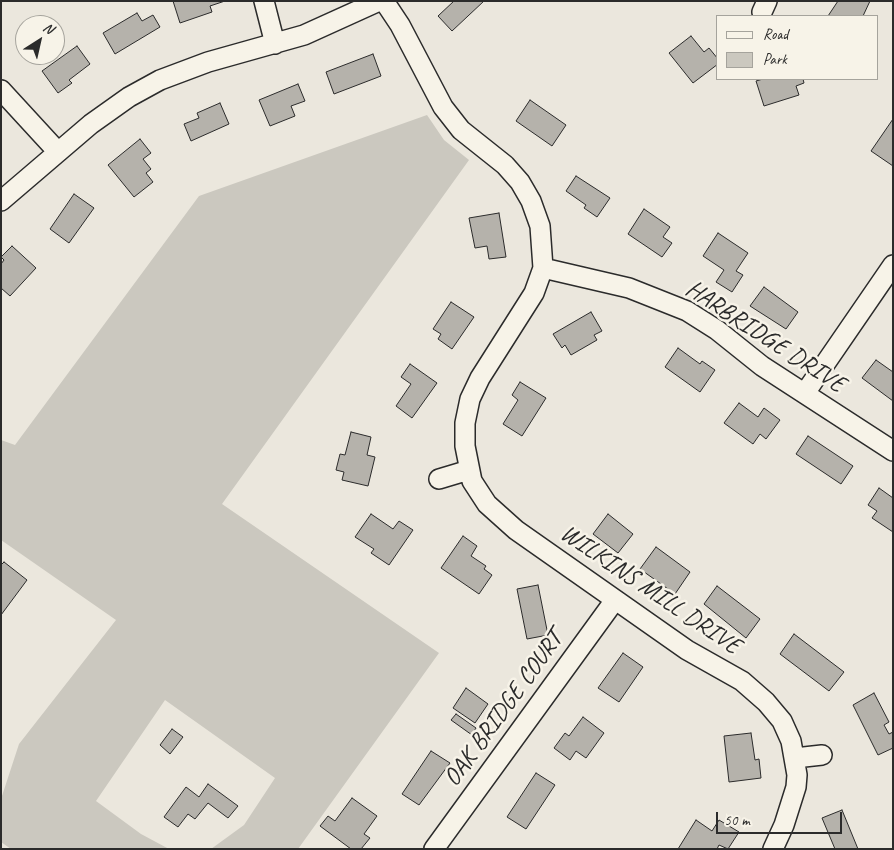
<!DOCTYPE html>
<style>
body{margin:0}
#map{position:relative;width:894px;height:850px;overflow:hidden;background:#ebe7dd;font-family:Caveat,sans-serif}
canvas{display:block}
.frame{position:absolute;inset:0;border:2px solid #2b2b2b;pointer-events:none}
.legend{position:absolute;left:716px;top:15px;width:162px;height:65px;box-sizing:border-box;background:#f7f3e8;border:1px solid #a5a39c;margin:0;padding:6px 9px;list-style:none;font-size:15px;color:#2b2b2b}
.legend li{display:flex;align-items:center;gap:10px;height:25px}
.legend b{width:25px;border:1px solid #a5a39c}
.north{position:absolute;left:15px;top:15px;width:50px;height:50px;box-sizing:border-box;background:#f7f3e8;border:1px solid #a5a39c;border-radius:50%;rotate:35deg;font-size:14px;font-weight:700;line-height:20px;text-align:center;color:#2b2b2b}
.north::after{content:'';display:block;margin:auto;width:18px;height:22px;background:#2b2b2b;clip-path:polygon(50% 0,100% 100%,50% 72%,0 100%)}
.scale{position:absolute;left:716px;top:812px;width:126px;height:22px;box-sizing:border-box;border:2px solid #2b2b2b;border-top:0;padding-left:6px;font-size:15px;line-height:18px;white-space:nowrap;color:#2b2b2b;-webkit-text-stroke:4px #f7f3e8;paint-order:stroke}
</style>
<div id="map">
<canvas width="894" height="850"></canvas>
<div class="frame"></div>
<ul class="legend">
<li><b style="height:6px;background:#f7f3e8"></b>Road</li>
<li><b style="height:14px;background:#cbc8bf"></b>Park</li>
</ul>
<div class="north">N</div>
<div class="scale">50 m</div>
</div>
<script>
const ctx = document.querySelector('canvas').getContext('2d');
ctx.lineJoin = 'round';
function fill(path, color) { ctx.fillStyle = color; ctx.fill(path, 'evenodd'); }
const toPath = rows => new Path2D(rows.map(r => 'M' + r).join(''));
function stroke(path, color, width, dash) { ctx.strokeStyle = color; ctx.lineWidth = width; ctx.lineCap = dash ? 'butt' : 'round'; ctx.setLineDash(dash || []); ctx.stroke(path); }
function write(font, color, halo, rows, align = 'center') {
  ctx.font = font + ' Caveat,sans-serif'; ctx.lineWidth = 5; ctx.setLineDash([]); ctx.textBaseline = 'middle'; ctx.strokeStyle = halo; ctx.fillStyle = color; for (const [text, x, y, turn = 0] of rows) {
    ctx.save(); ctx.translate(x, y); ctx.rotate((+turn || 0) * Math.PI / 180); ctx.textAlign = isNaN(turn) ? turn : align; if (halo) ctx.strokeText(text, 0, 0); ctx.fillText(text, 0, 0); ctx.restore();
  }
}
const green = toPath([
 [427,115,444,140,469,160,222,504,439,653,298,849,211,849,244,825,275,778,165,700,96,801,141,834,169,849,11,849,1,842,1,799,19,744,116,620,1,540,1,440,15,445,199,196]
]);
const building = toPath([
 [173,1,225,1,210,6,212,12,180,23,173,1],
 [454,1,484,1,452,31,438,16,454,1],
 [838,1,870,1,863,16,828,16,838,1],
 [137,13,142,21,153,15,160,27,115,54,103,33,137,13],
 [691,36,704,52,709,48,718,59,718,64,693,83,669,53,691,36],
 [77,46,90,64,69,80,72,83,58,93,42,71,77,46],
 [373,54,381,76,334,94,326,72,373,54],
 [763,79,803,79,804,83,796,86,799,95,764,106,756,81,763,79],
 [298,84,305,101,291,106,295,116,270,126,259,100,298,84],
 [530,100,566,125,552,146,516,121,530,100],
 [220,103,229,124,191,141,184,124,199,118,197,113,220,103],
 [893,119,893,166,871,151,893,119],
 [140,139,151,153,143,159,151,169,146,173,153,182,134,197,108,165,140,139],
 [576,176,610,198,597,217,584,208,586,205,566,191,576,176],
 [74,194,94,208,69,243,50,229,74,194],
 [644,209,670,227,663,237,672,243,662,257,628,234,644,209],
 [499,213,506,257,489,259,487,246,475,248,469,218,499,213],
 [718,233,748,253,736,271,743,275,732,292,716,282,724,270,703,256,718,233],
 [12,246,36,268,10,296,1,288,1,264,4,260,1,257,12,246],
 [764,287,798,312,786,329,750,306,764,287],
 [451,302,474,317,452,349,438,339,441,334,433,329,451,302],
 [591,312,602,331,594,335,597,340,571,355,565,345,562,348,553,334,591,312],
 [678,348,700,364,702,361,715,370,700,392,665,367,678,348],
 [876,360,893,372,893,401,862,378,876,360],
 [410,364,437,383,412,418,396,406,411,384,401,377,410,364],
 [520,382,546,398,522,436,503,424,518,400,512,395,520,382],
 [739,403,758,417,764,408,780,420,766,439,760,434,753,444,724,423,739,403],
 [351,432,371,437,367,455,375,457,368,486,342,480,344,472,336,470,340,454,345,455,351,432],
 [808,436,853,466,841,484,796,454,808,436],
 [879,488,893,498,893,532,872,518,877,511,868,505,879,488],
 [371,514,393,529,399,521,413,530,389,565,371,553,374,549,355,537,371,514],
 [608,514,633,534,618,553,593,534,608,514],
 [463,536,477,546,471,556,486,566,484,569,492,575,479,594,441,568,463,536],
 [656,547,690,572,675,594,640,569,656,547],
 [4,562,27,580,1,615,1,565,4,562],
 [538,585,548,635,527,639,517,589,538,585],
 [717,586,760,619,746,638,704,604,717,586],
 [794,634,844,672,829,691,780,654,794,634],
 [623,653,643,667,619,702,598,688,623,653],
 [466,688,488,704,475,723,453,708,466,688],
 [874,693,889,722,884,725,889,734,893,732,893,748,878,755,853,705,874,693],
 [456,714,476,728,472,735,451,720,456,714],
 [583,717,604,733,586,758,576,751,570,760,554,748,565,733,569,736,583,717],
 [172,729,183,737,170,754,160,745,172,729],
 [751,733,755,760,759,759,761,778,729,782,724,736,751,733],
 [431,751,450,763,419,805,402,794,431,751],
 [536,773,555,785,526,829,507,817,536,773],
 [208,784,238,806,228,818,208,803,195,819,188,814,178,827,164,817,186,787,199,797,208,784],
 [352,798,377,816,364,834,370,838,361,849,351,849,320,826,328,816,335,821,352,798],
 [842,810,858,849,835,849,822,818,842,810],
 [696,820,712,831,719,820,739,832,728,849,719,845,717,849,678,849,696,820]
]);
const street = toPath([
 [264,1,275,44],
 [384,1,400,25,443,107,461,130,505,165,520,182,531,201,540,226,543,268,534,293,480,378,470,399,465,423,465,446,472,481,487,504,516,530,687,650,742,681,766,702,782,721,791,741,797,775,796,787,784,825,773,849],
 [762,12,767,1],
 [1,90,58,152],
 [1,201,91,124,129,97,160,80,208,62,304,35,379,1],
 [543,268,629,288,687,311,717,330,762,366,893,451],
 [805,393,893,265],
 [439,479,469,470],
 [795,758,822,755],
 [434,849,615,600]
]);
const streetNames = [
 ["HARBRIDGE DRIVE",765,337,33],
 ["WILKINS MILL DRIVE",650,590,34],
 ["OAK BRIDGE COURT",504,709,-54]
];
fill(green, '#cbc8bf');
fill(building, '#b5b2ab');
stroke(building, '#2b2b2b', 1);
stroke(street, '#2b2b2b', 22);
stroke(street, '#f7f3e8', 19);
write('25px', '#2b2b2b', '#f7f3e8', streetNames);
</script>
